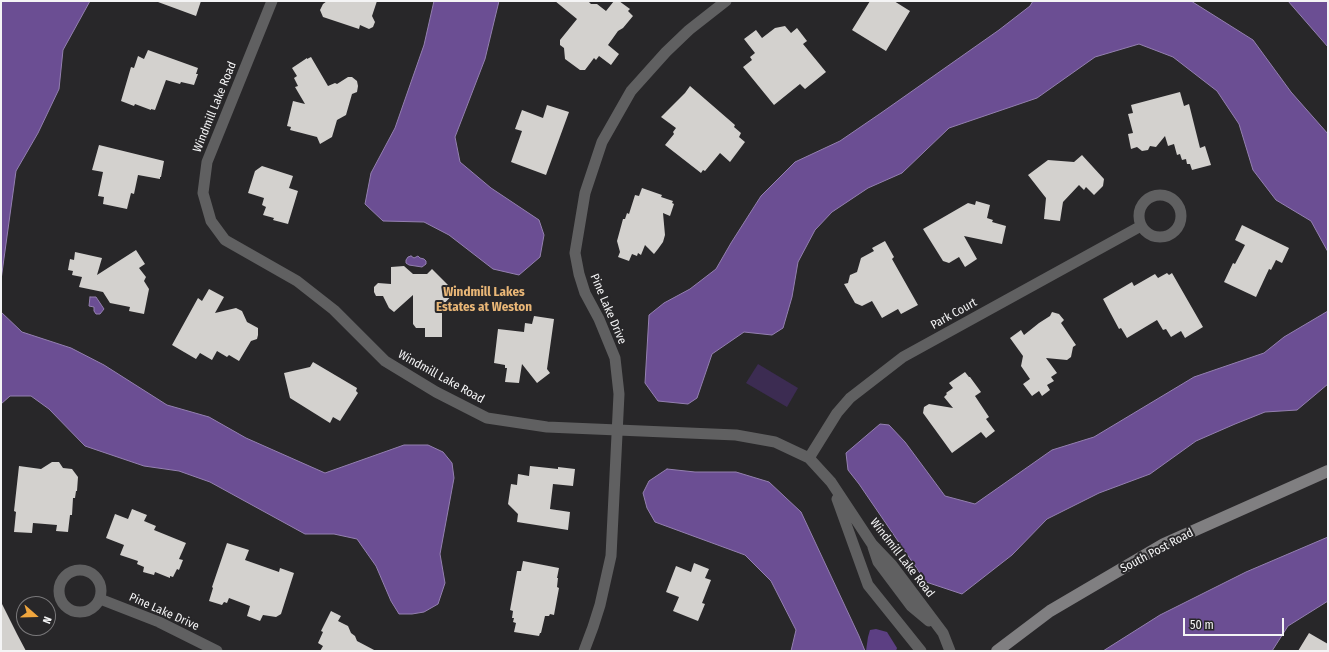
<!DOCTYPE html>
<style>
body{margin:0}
#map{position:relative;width:1329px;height:652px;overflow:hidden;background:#282729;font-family:"Fira Sans Condensed",sans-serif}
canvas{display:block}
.frame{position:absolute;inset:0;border:2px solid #f4f4f5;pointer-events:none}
.north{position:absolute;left:16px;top:596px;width:40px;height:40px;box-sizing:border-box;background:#282729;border:1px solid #7a797b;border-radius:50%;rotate:110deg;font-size:11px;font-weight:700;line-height:16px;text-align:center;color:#f4f4f5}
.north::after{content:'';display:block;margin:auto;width:14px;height:18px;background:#f0a63e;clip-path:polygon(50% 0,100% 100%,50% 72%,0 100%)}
.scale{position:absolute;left:1183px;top:618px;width:101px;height:18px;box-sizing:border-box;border:2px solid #f4f4f5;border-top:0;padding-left:5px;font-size:12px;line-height:14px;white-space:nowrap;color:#f4f4f5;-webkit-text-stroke:3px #282729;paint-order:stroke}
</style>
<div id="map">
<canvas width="1329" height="652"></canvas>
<div class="frame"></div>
<div class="north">N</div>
<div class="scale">50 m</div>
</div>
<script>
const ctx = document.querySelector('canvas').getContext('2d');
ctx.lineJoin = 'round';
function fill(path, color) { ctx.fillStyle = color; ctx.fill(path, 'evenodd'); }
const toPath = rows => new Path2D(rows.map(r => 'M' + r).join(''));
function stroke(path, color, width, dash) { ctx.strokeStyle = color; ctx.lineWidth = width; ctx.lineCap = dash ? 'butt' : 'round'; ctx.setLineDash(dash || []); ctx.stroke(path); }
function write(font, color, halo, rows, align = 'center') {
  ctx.font = font + ' "Fira Sans Condensed",sans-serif'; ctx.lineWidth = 4; ctx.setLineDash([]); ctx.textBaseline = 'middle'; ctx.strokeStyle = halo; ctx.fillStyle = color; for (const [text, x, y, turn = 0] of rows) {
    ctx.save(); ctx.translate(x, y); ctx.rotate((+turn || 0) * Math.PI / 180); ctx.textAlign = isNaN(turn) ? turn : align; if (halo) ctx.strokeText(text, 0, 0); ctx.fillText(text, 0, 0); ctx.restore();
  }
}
const green = toPath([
 [758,364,798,388,787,407,746,383]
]);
const forest = toPath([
 [876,629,887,632,897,648,896,651,866,651,868,637,870,630]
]);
const water = toPath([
 [1,1,90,1,63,50,59,89,38,133,16,171,1,280,1,1],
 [434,1,499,1,485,59,455,137,460,162,491,188,539,220,544,235,540,257,519,275,493,269,449,235,424,222,383,221,365,204,371,173,395,128,424,45,434,1],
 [1033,1,1191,1,1253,40,1291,92,1328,134,1328,252,1311,221,1276,200,1253,170,1239,124,1217,91,1173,57,1139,44,1095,57,1037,98,949,128,902,173,868,188,832,212,815,230,798,262,792,297,783,328,772,335,744,332,712,354,697,398,688,404,658,401,645,383,649,315,664,303,690,289,716,269,731,243,761,196,795,162,840,141,881,113,999,30,1030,6,1033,1],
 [1288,1,1328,1,1328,47,1288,1],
 [411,256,414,258,418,256,420,258,424,259,426,261,426,264,422,267,409,265,406,263,406,260,408,257,411,256],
 [90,297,96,297,104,309,100,314,96,314,94,311,94,307,89,306,90,297],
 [1328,311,1328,384,1297,410,1265,412,1235,424,1196,441,1150,474,1099,493,1047,519,1012,555,962,594,926,582,859,484,848,470,846,453,880,424,889,425,905,442,945,496,975,504,1052,450,1094,437,1194,377,1264,353,1284,337,1328,311],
 [1,312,22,332,71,348,104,365,167,405,209,417,246,438,325,473,404,445,428,445,443,452,452,463,454,478,440,554,445,583,438,604,424,612,412,614,399,614,391,601,376,566,357,539,334,534,305,534,210,482,179,471,144,466,85,446,49,409,31,396,10,396,1,404,1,312],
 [667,469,695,472,736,472,769,482,801,512,859,636,865,651,791,651,796,630,771,581,745,555,655,522,647,508,643,493,649,481,667,469],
 [1328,537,1328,601,1288,626,1272,651,1103,651,1160,615,1246,572,1328,537]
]);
const building = toPath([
 [158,1,201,1,196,16,158,2],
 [327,1,377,1,372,16,375,22,373,27,369,29,360,25,359,29,323,17,320,10,323,4],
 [555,1,588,1,591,4,597,4,606,11,614,1,619,1,630,9,628,11,633,16,623,28,618,31,608,45,619,54,611,65,599,56,596,60,594,58,585,70,580,70,565,59,564,48,560,45,560,40,577,19],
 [870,1,894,1,910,11,886,51,852,30],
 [785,26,791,33,797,28,807,41,803,44,826,72,805,89,800,84,774,105,743,67,752,60,750,57,755,53,744,39,756,30,762,38,775,28],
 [148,50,198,68,196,74,198,74,194,85,181,82,180,84,166,80,155,110,151,109,151,110,135,104,134,106,121,101,131,67,134,68,138,56,144,59],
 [311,57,328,86,335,83,337,84,348,77,352,77,357,81,358,86,357,92,352,94,346,115,337,120,332,137,320,144,317,137,290,130,291,127,287,126,293,101,305,104,295,87,298,86,294,78,297,76,292,68,307,58,307,59],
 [690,86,735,125,734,127,741,133,739,137,745,142,730,162,720,153,705,171,703,170,701,173,665,145,674,134,673,132,676,128,661,117,685,93],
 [1180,92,1184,106,1189,104,1200,148,1205,146,1211,165,1192,170,1190,164,1187,164,1186,159,1182,160,1180,154,1177,155,1174,144,1168,146,1165,136,1156,147,1150,146,1148,150,1142,151,1137,147,1131,149,1128,134,1133,133,1128,114,1133,113,1131,105],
 [547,105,569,112,546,175,511,162,522,131,515,129,522,110,543,118],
 [99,145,164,161,161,177,160,177,160,179,138,175,134,194,131,193,127,209,103,204,104,197,98,196,103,172,92,170],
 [1082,155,1104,179,1103,186,1094,195,1086,187,1084,190,1079,185,1063,202,1060,221,1044,219,1046,198,1028,175,1048,160,1074,162],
 [262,166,293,176,289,188,298,191,288,224,273,220,274,218,263,215,266,207,262,205,264,198,248,193,255,171],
 [642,188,662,195,661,197,673,201,672,203,674,204,670,216,663,213,665,235,663,242,658,249,654,254,645,245,641,255,638,253,637,256,632,254,629,261,618,257,620,252,617,241,623,219,625,219,627,213,629,214,635,195,639,196],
 [976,201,990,205,987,218,993,220,992,222,1006,226,1002,244,964,236,977,259,965,267,959,257,949,263,943,261,923,229,968,203,975,205],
 [1242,225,1289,248,1282,263,1276,260,1271,270,1269,269,1256,297,1224,282,1233,263,1235,264,1245,245,1235,240],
 [885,241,894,257,892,259,918,305,901,314,898,309,882,318,872,301,862,306,855,303,844,284,848,283,850,275,857,272,861,258,874,251,872,248],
 [136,250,145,264,139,268,146,277,144,281,149,289,144,314,129,311,130,307,110,303,103,292,79,287,82,277,72,275,73,271,68,270,70,259,74,260,75,252,102,258,97,275],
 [404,266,413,274,427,274,432,269,455,292,442,306,442,337,425,337,425,328,416,328,413,324,413,295,394,312,389,308,383,296,376,296,374,292,374,287,378,283,391,284,391,267],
 [1167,273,1169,275,1172,273,1203,327,1185,338,1181,331,1171,337,1166,329,1163,330,1157,320,1127,338,1121,328,1119,329,1103,299,1132,282,1134,286,1155,274,1158,278],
 [209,289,224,297,215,313,236,308,242,311,247,322,258,328,258,335,257,339,251,341,239,361,229,355,227,357,217,351,212,360,200,353,196,359,172,345,198,298,202,301],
 [1052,312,1059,314,1064,320,1061,323,1076,345,1073,347,1071,357,1067,360,1046,358,1057,373,1051,377,1054,381,1047,385,1050,390,1042,396,1039,391,1032,396,1023,384,1030,379,1021,366,1023,356,1010,338,1021,330,1024,335,1039,323,1050,316],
 [534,316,554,319,547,369,550,373,537,383,522,364,519,383,505,382,507,368,505,368,505,365,494,363,498,329,524,332,525,323,532,324],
 [313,362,357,388,356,391,358,393,340,421,333,417,330,423,290,398,284,373,310,367],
 [965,372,969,377,970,377,981,392,975,396,989,417,986,419,995,431,986,438,981,432,952,453,923,413,924,407,929,404,953,408,944,397,947,394,946,393,953,388,949,383],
 [52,462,59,462,63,468,72,469,78,477,77,491,76,491,75,498,73,498,72,515,70,515,68,532,56,531,57,525,33,523,32,533,14,532,16,512,14,511,19,466,41,469],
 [530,466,558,469,558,467,575,469,573,486,553,484,550,509,570,512,568,530,517,522,518,514,508,504,511,484,517,485,518,474,529,476],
 [132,509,147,515,144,521,156,526,154,530,186,543,179,559,183,560,179,570,177,569,173,577,170,576,170,578,155,572,154,575,143,572,144,567,137,564,138,561,120,555,124,545,106,538,115,514,128,519],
 [227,543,249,550,245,560,279,572,280,568,294,573,281,614,276,617,263,615,260,621,247,616,250,606,229,598,227,603,224,602,222,605,209,601,213,588,212,587],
 [523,561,559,568,557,578,558,578,557,587,559,588,554,615,550,614,549,616,545,616,541,633,540,633,539,636,514,632,516,623,513,622,514,618,512,618,513,611,510,610,517,571,521,571],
 [694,563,709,569,705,578,711,580,702,603,705,604,698,621,673,611,679,597,666,592,676,566,691,572],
 [1,602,17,634,26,651,1,651],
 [331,611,341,616,338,621,348,626,351,633,355,636,357,641,376,651,320,651,323,646,318,643,323,632,321,631],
 [1309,633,1328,644,1328,651,1298,651]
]);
const street = toPath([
 [272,1,207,162,203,193,211,221,225,240,297,281,334,310,385,361,436,392,487,418,547,427,736,435,775,442,809,458,831,482,872,544,892,565,943,633,950,651],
 '1139 216a21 21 0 1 1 42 0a21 21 0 1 1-42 0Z',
 [809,458,837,413,850,398,903,357,1141,226],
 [837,499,868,585,921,651],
 [873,547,878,562,911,606,929,621],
 '59 591a21 21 0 1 1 42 0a21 21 0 1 1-42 0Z',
 [100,599,159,622,217,651],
 [584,651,593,627,600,605,611,556,619,394,615,358,599,319,585,293,579,274,575,253,585,193,602,142,631,91,666,52,689,30,726,1]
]);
const secondary = toPath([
 [997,651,1050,611,1164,544,1328,471]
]);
const streetNames = [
 ["Windmill Lake Road",215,107,-68],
 ["Pine Lake Drive",608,309,67],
 ["Park Court",954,314,-29],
 ["Windmill Lake Road",441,377,29],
 ["South Post Road",1157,551,-28],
 ["Windmill Lake Road",902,558,52],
 ["Pine Lake Drive",164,612,24]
];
const neighbourhoodNames = [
 ["Windmill Lakes",484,292],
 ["Estates at Weston",484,307]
];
fill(green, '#3c2c52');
fill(forest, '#5c3f83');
fill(water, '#6b4e93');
stroke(water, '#9480b0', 1);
fill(building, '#d3d1ce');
stroke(street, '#606061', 11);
stroke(secondary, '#807f81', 12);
write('12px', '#f4f4f5', '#282729', streetNames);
write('bold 13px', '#eab777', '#282729', neighbourhoodNames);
</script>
